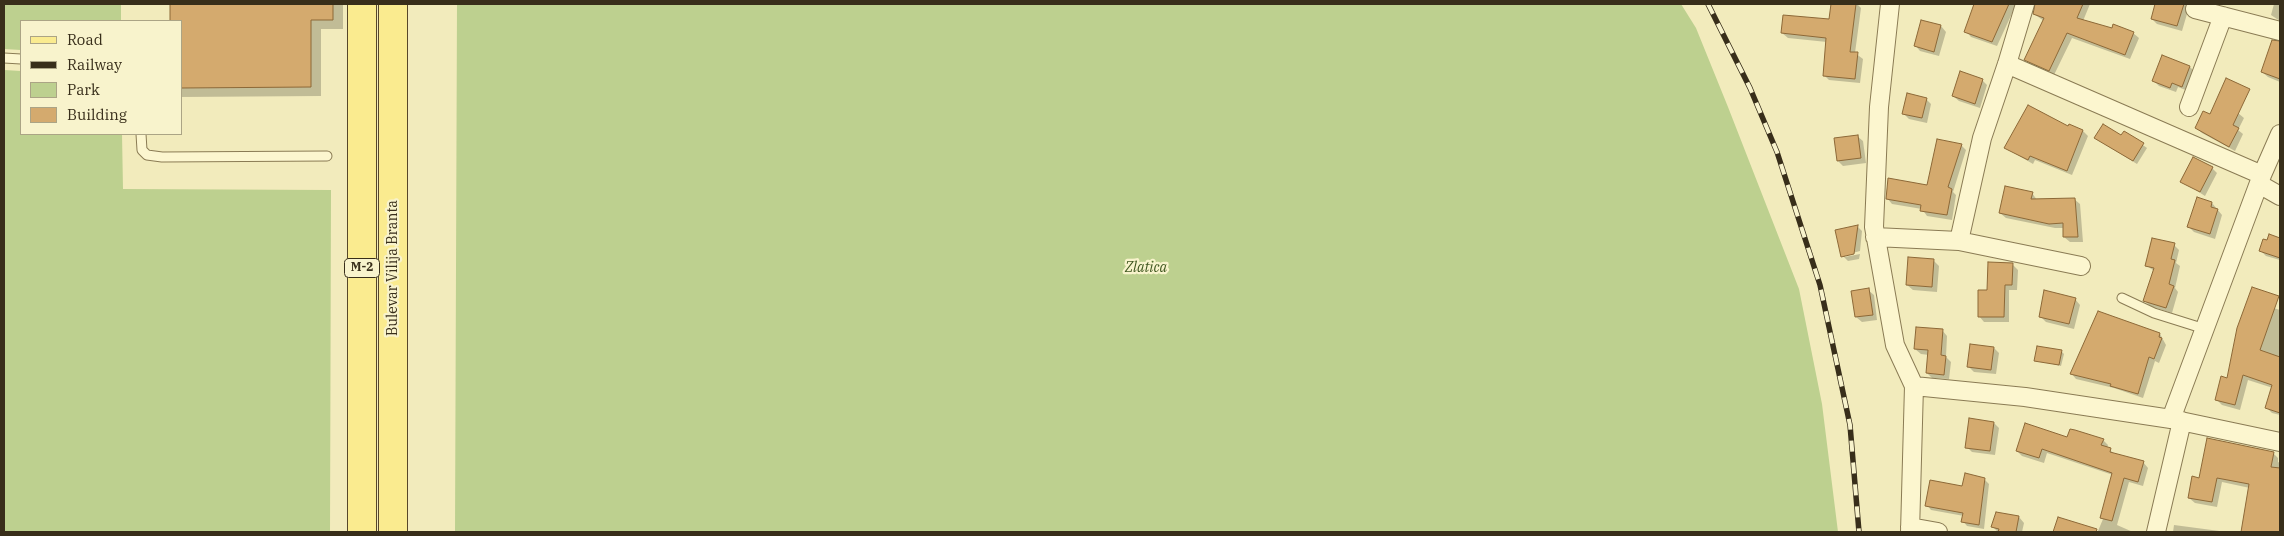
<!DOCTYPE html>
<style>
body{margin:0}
#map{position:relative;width:2284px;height:536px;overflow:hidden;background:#f2ebbc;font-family:"IBM Plex Serif",serif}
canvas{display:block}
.frame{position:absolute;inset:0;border:5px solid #382e1a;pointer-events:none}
.legend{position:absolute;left:20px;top:20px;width:162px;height:115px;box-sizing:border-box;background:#f8f3cc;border:1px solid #aba485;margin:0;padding:6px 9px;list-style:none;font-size:15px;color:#382e1a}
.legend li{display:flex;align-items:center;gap:10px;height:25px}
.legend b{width:25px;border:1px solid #aba485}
</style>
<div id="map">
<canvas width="2284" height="536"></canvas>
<div class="frame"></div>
<ul class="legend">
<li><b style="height:6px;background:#faeb8f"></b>Road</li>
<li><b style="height:6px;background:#382e1a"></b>Railway</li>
<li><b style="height:14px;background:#bdd08f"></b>Park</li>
<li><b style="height:14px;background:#d4aa6e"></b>Building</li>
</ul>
</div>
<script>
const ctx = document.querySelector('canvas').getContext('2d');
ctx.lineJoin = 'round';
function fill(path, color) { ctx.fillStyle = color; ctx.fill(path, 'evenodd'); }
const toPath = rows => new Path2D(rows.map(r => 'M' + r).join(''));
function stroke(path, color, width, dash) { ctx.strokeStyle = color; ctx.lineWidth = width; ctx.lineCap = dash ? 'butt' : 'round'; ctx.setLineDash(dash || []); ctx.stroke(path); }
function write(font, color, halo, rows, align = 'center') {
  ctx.font = font + ' "IBM Plex Serif",serif'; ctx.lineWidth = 4.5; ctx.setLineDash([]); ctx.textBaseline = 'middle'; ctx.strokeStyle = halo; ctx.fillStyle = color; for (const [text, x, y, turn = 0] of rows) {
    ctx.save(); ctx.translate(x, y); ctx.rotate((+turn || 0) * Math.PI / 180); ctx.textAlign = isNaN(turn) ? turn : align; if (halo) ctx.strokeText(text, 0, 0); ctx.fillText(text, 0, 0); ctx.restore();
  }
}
const green = toPath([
 [4,4,121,4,121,21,21,21,21,50,4,49],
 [457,4,1681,4,1696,28,1728,107,1799,289,1822,404,1838,532,455,532],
 [4,70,21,71,21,134,122,134,123,189,331,190,330,532,4,532]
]);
const shadow = toPath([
 [171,4,343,4,343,29,321,29,321,96,181,97,181,21,171,21],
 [1832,4,1857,4,1861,8,1855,53,1863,59,1860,83,1829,80,1824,75,1827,42,1788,38,1782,33,1830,20],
 [1982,4,2023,4,2019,11,2014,9,1997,46,1971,37,1966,31],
 [2036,4,2051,9,2054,4,2090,4,2083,21,2112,30,2133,33,2139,38,2130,59,2072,38,2054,75,2031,65,2025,59,2044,21,2034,14],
 [2156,4,2185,4,2189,7,2182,31,2157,24,2152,19],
 [2274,4,2280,4,2280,21,2271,15],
 [1922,21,1941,26,1946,32,1939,56,1920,51,1915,45],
 [2271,46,2280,49,2280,82,2268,77,2262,72],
 [2190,67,2195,72,2188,91,2178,87,2176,92,2159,86,2154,81],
 [1982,80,1987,85,1980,108,1959,101,1953,96],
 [1926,99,1931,104,1927,123,1909,119,1904,114],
 [2238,113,2244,118,2238,130,2243,134,2235,151,2202,133,2196,128,2210,115],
 [2070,126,2083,131,2088,136,2072,175,2035,160,2033,164,2006,148],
 [2125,132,2147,148,2137,164,2095,138,2122,137],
 [1857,136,1863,141,1866,163,1843,166,1838,161],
 [1961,145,1966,150,1953,192,1956,195,1952,220,1927,216,1922,209,1892,204,1887,198,1928,187],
 [2212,168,2217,173,2205,196,2182,181],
 [2032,193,2037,200,2074,199,2080,204,2083,242,2070,242,2064,237,2064,228,2055,228,2006,218,2000,213],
 [2212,203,2222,215,2215,239,2194,232,2189,227],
 [1857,226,1862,231,1860,251,1845,255,1845,257,1860,254,1859,259,1848,261,1843,256],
 [2270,236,2280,239,2280,260,2266,256,2261,251],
 [2174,245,2179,250,2176,263,2180,266,2175,288,2178,292,2172,313,2150,306,2144,300,2154,271,2146,265],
 [1934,261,1939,266,1937,292,1913,290,1907,285],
 [2013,265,2018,270,2017,290,2009,290,2009,322,1984,322,1979,316,1988,291],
 [1868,290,1874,295,1877,320,1862,322,1856,317],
 [2075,299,2080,305,2074,329,2046,322,2041,317],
 [2248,300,2280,310,2280,415,2272,413,2267,408,2273,388,2248,380,2240,410,2222,405,2217,400,2228,379],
 [1942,330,1947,336,1946,357,1951,362,1949,379,1932,378,1927,373,1929,355,1921,354,1915,349],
 [2160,334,2166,345,2159,363,2155,361,2143,398,2114,388,2076,379,2071,373],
 [1994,348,1999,353,1996,374,1974,372,1968,366],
 [2062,352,2064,354,2061,366,2036,360],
 [1994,423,1999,428,1995,455,1972,452,1967,447],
 [2068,439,2103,440,2108,445,2107,448,2116,455,2143,462,2148,468,2143,486,2129,482,2117,525,2133,532,2055,532,2059,519,2098,531,2103,519,2113,475,2047,453,2044,463,2022,456,2017,451],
 [2273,453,2278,458,2278,462,2280,463,2280,532,2242,532,2250,488,2222,482,2217,507,2195,503,2189,498,2200,479],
 [1984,479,1989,484,1984,529,1967,526,1963,521,1964,516,1931,510,1927,505],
 [2019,517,2024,523,2022,532,1998,532,1993,527],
 [2174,525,2227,532,2173,532]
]);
const building = toPath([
 [170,4,333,4,333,20,311,20,311,87,181,88,181,21,170,21,170,4],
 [1831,4,1856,4,1850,52,1858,52,1855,79,1823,76,1826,38,1781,33,1783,15,1829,19,1831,4],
 [1974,4,2009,4,1992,42,1964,32,1974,4],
 [2035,4,2083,4,2077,18,2112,28,2113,24,2134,32,2125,55,2067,33,2049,71,2024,60,2044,18,2033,14,2035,4],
 [2155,4,2184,4,2177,26,2151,19,2155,4],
 [1921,20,1941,25,1934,52,1914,46,1921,20],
 [2272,40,2280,41,2280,79,2261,72,2272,40],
 [2162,55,2190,66,2182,87,2172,83,2170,88,2152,81,2162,55],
 [1960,71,1983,79,1975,104,1952,96,1960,71],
 [2226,78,2250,89,2233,125,2239,128,2229,147,2195,128,2203,111,2210,114,2226,78],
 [1907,93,1927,98,1922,118,1902,114,1907,93],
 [2028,105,2068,126,2069,124,2083,130,2067,171,2030,156,2028,160,2004,148,2028,105],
 [2103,124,2121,135,2124,131,2144,143,2133,161,2094,138,2103,124],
 [1858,135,1861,158,1837,161,1834,138,1858,135],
 [1937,139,1962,144,1948,187,1952,189,1947,215,1920,211,1921,205,1886,199,1888,178,1927,185,1937,139],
 [2193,157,2213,167,2200,192,2180,182,2193,157],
 [2005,186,2033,192,2031,199,2075,198,2078,237,2063,237,2063,223,2049,224,1999,213,2005,186],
 [2197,197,2212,202,2211,207,2218,209,2210,234,2187,227,2197,197],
 [1858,225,1854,254,1841,257,1835,230,1858,225],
 [2269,234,2280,238,2280,258,2259,251,2263,239,2267,240,2269,234],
 [2152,238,2175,243,2171,259,2175,260,2169,284,2174,286,2166,308,2143,301,2154,268,2145,266,2152,238],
 [1908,257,1934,259,1932,287,1906,285,1908,257],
 [1988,262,2013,263,2012,285,2005,285,2004,317,1978,317,1978,290,1987,290,1988,262],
 [2252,287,2279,296,2260,350,2280,357,2280,413,2265,408,2272,385,2243,375,2235,405,2215,400,2221,376,2227,378,2237,328,2252,287],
 [1869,288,1873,315,1855,317,1851,291,1869,288],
 [2044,290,2076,298,2069,324,2039,317,2044,290],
 [2098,311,2160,333,2159,337,2162,338,2154,359,2149,357,2138,394,2110,386,2111,384,2070,374,2098,311],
 [1916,327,1943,329,1941,355,1946,356,1944,375,1926,373,1928,350,1914,349,1916,327],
 [1970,344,1994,347,1991,370,1967,367,1970,344],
 [2037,346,2062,350,2059,365,2034,361,2037,346],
 [1969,418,1994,422,1990,451,1965,448,1969,418],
 [2025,423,2067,437,2070,429,2075,430,2104,439,2101,445,2111,448,2110,452,2144,461,2138,482,2124,478,2112,521,2100,518,2112,473,2042,449,2039,458,2016,451,2025,423],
 [2207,438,2274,452,2271,467,2280,468,2280,532,2241,532,2249,484,2217,478,2212,502,2188,498,2192,476,2199,478,2207,438],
 [1965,473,1985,478,1979,525,1961,522,1963,513,1925,506,1930,480,1962,486,1965,473],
 [1996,512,2019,516,2016,532,1998,532,1999,529,1991,527,1996,512],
 [2058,517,2097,529,2096,532,2053,532,2058,517]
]);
const lane = toPath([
 [4,58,21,59],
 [141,134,142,150,147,155,162,157,327,156],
 [2122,298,2154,313,2205,329]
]);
const street = toPath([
 [1890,4,1879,107,1874,227,1895,345,1914,386,1910,532],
 [2195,9,2280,31],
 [2007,64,2262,175],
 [2189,107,2223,16],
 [2259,184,2280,196],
 [1875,237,1959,241,2081,266],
 [1959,241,1982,138,2007,64,2025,4],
 [1914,386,2025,397,2171,419,2280,442],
 [2171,419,2262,175,2280,134],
 [1910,527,1938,532],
 [2156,532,2182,421]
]);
const primary = toPath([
 [362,532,362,4],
 [393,532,393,4]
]);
const rail = toPath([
 [1708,4,1750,88,1777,152,1820,285,1850,425,1859,532]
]);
const shields = [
 [362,268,35]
];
const shieldNames = [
 ["M-2",362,268]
];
const streetNames = [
 ["Bulevar Vilija Branta",393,268,-90]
];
const parkNames = [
 ["Zlatica",1146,268]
];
fill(green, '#bdd08f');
fill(shadow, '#0003');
fill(building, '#d4aa6e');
stroke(building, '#8c6837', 1);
stroke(lane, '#8a7b54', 11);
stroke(street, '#8a7b54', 20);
stroke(primary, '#574729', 30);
stroke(lane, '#fcf6cf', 9);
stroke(street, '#fcf6cf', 18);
stroke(primary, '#faeb8f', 28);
stroke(rail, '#382e1a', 5.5);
stroke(rail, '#f8f3cc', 4, [11]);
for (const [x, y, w] of shields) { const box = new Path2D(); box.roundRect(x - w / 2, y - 9.5, w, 19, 4); ctx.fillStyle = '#f8f3cc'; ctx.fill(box); stroke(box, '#382e1a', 1); }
write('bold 12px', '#382e1a', null, shieldNames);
write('14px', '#382e1a', '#f8f3cc', streetNames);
write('italic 14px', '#3f571f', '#f8f3cc', parkNames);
</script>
